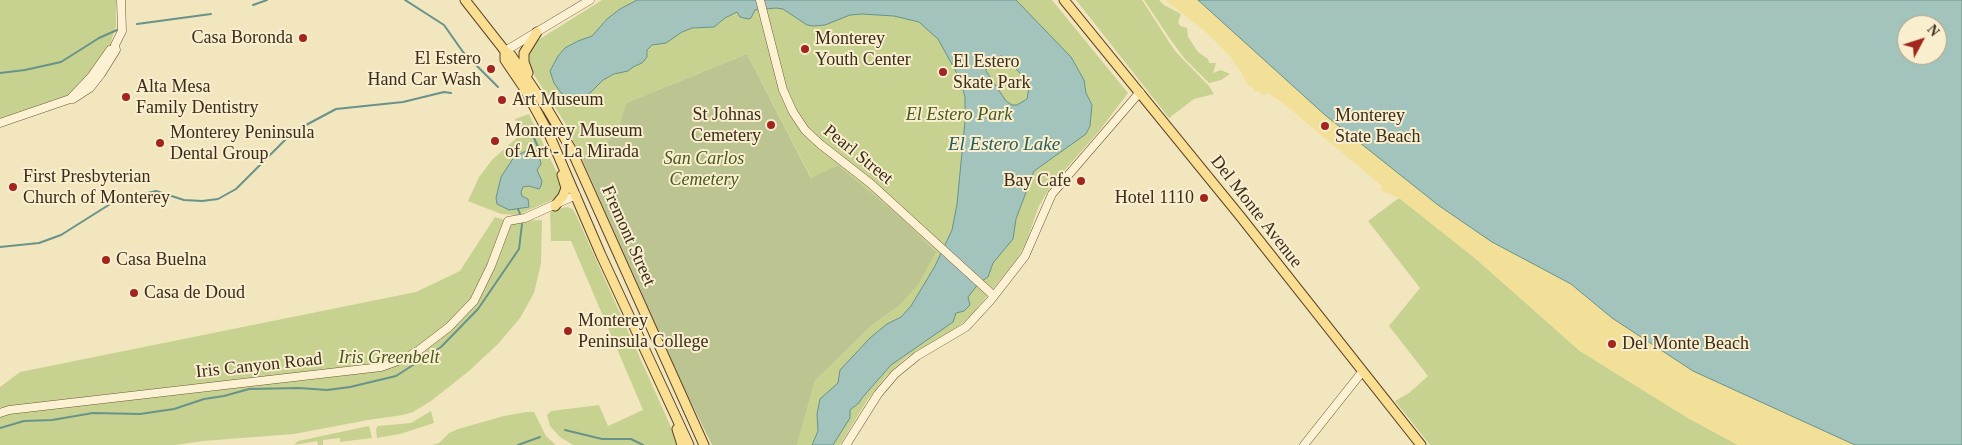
<!DOCTYPE html>
<style>
body{margin:0}
#map{position:relative;width:1962px;height:445px;overflow:hidden;background:#f2e6be;font-family:"Times New Roman",serif}
canvas{display:block}
.north{position:absolute;left:1897px;top:15px;width:50px;height:50px;box-sizing:border-box;background:#f9efcf;border:1px solid #ada187;border-radius:50%;rotate:50deg;font-size:14px;font-weight:700;line-height:20px;text-align:center;color:#3b2c1b}
.north::after{content:'';display:block;margin:auto;width:18px;height:22px;background:#a2251e;clip-path:polygon(50% 0,100% 100%,50% 72%,0 100%)}
</style>
<div id="map">
<canvas width="1962" height="445"></canvas>
<div class="north">N</div>
</div>
<script>
const ctx = document.querySelector('canvas').getContext('2d');
ctx.lineJoin = 'round';
function fill(path, color) { ctx.fillStyle = color; ctx.fill(path, 'evenodd'); }
const toPath = rows => new Path2D(rows.map(r => 'M' + r).join(''));
function stroke(path, color, width, dash) { ctx.strokeStyle = color; ctx.lineWidth = width; ctx.lineCap = dash ? 'butt' : 'round'; ctx.setLineDash(dash || []); ctx.stroke(path); }
function write(font, color, halo, rows, align = 'center') {
  ctx.font = font + ' "Times New Roman",serif'; ctx.lineWidth = 4; ctx.setLineDash([]); ctx.textBaseline = 'middle'; ctx.strokeStyle = halo; ctx.fillStyle = color; for (const [text, x, y, turn = 0] of rows) {
    ctx.save(); ctx.translate(x, y); ctx.rotate((+turn || 0) * Math.PI / 180); ctx.textAlign = isNaN(turn) ? turn : align; if (halo) ctx.strokeText(text, 0, 0); ctx.fillText(text, 0, 0); ctx.restore();
  }
}
const green = toPath([
 [0,0,116,0,116,26,111,42,111,51,74,96,0,123],
 [602,0,1052,0,1128,93,1100,130,1050,187,1038,208,1027,240,1018,258,970,317,954,330,907,357,886,376,868,399,840,445,797,445,815,381,871,326,900,305,935,251,903,219,838,165,812,179,747,54,626,103,621,130,595,152,582,159,565,123,529,67,527,55,535,42],
 [1076,0,1142,0,1175,51,1209,86,1214,94,1194,99,1169,118],
 [1144,0,1159,0,1164,5,1181,14,1178,22,1180,26,1187,28,1188,37,1198,52,1208,59,1209,63,1216,63,1213,73,1221,70,1230,74,1221,80,1209,83,1185,59,1170,39],
 [529,114,560,179,562,190,560,193,552,200,518,215,501,214,468,201,479,177,492,160,520,135,515,119],
 [1399,198,1475,258,1580,351,1688,418,1738,445,1430,445,1395,401,1409,393,1428,376,1389,326,1420,288,1368,221],
 [567,207,573,209,577,217,679,445,573,445,560,437,550,426,547,415,551,411,599,405,608,426,643,410,571,241,551,241,550,213,552,210],
 [495,217,508,221,542,220,541,263,534,293,520,318,498,344,469,371,431,401,413,412,403,415,368,420,294,434,203,441,175,445,0,445,0,387,20,372,416,292,460,271],
 [431,411,434,423,400,434,377,438,376,429,378,426,411,423],
 [526,412,534,412,546,436,556,445,432,445,439,443,449,433,458,429,504,416],
 [369,426,372,438,340,442,340,438,323,440,323,445,318,445,317,441,294,445,298,441]
]);
const sand = toPath([
 [1165,0,1309,0,1492,242,1571,284,1612,318,1693,371,1855,445,1738,445,1688,418,1580,351,1475,258,1399,198,1384,192,1381,190,1382,186,1284,104,1268,93,1263,95,1258,91,1255,92,1251,86,1248,85,1241,72,1230,56,1207,33]
]);
const cemetery = toPath([
 [747,54,811,178,838,165,903,219,936,252,919,283,900,305,871,326,815,381,797,445,712,445,685,390,582,159,595,152,620,130,619,129,626,103]
]);
const water = toPath([
 [637,0,1016,0,1071,57,1084,80,1086,93,1092,105,1090,126,1086,134,1034,171,1016,219,1013,239,993,263,988,277,979,283,968,297,970,305,964,311,956,313,953,322,943,329,891,365,862,398,859,403,850,410,850,418,833,445,812,445,818,431,817,414,820,399,838,383,840,370,870,338,887,324,901,317,911,306,935,266,952,230,957,204,965,121,965,97,960,79,938,39,919,22,894,16,862,14,850,15,825,25,813,26,807,25,783,9,776,8,755,10,751,18,748,19,740,17,737,12,725,18,714,27,692,28,682,32,666,43,652,45,647,50,647,57,642,63,633,67,628,71,614,74,603,80,591,92,579,101,573,101,561,93,554,83,550,71,558,56,565,48,578,41,592,36,607,19,620,9,637,0],
 [1001,56,1010,61,1026,81,1029,87,1027,99,1017,105,1012,105,1006,101,986,71,987,63,1001,56],
 [1198,0,1962,0,1962,445,1855,445,1693,371,1612,318,1571,284,1492,242,1438,205,1325,115,1198,0],
 [1907,25,1937,25,1937,55,1907,55,1907,25],
 [526,151,539,156,541,164,537,170,542,181,541,186,539,189,529,186,523,187,521,192,522,196,528,199,529,207,509,210,497,204,496,198,501,177,514,157,526,151]
]);
const stream = toPath([
 [405,0,444,25,463,52,498,87],
 [253,5,267,0],
 [137,24,211,14],
 [0,73,25,70,61,62,99,38,117,30],
 [534,138,538,147,534,154],
 [518,209,520,214],
 [0,247,39,243,61,235,115,201,156,191,184,200,202,201,218,199,236,189,293,132,336,109,403,102,444,92,451,93],
 [0,428,24,421,52,420,93,413,140,414,174,409,204,399,224,396,249,389,299,388,327,390,350,387,396,376,441,347,478,309,519,249,522,224],
 [565,430,602,439,631,439,643,445],
 [518,445,540,437]
]);
const secondary = toPath([
 [760,0,783,90,793,112,805,130,820,144,870,183,994,296],
 [505,51,590,0],
 [70,99,91,77,110,50],
 [0,123,70,99,73,99,90,88,101,74,116,50,115,45,122,31,121,0],
 [0,413,9,410,381,367,406,358,419,350,449,327,474,301,491,266,508,221,525,218,576,195],
 [846,445,878,394,895,374,917,356,966,327,990,301,1025,256,1052,194,1140,92],
 [1304,445,1362,372]
]);
const primary = toPath([
 [465,0,505,51,511,55,548,110,571,149,704,445],
 [1064,0,1240,216,1421,445],
 [505,51,505,60,524,88,549,134,601,255,689,445],
 [528,73,524,62,524,53,537,32],
 [555,206,563,196,566,188,562,175],
 [677,429,682,445]
]);
const markers = [
 [303,38,5,"#a2251e"],
 [805,49,5,"#a2251e"],
 [491,69,5,"#a2251e"],
 [943,72,5,"#a2251e"],
 [126,97,5,"#a2251e"],
 [502,100,5,"#a2251e"],
 [771,125,5,"#a2251e"],
 [1325,126,5,"#a2251e"],
 [495,141,5,"#a2251e"],
 [160,143,5,"#a2251e"],
 [1081,181,5,"#a2251e"],
 [13,187,5,"#a2251e"],
 [1204,198,5,"#a2251e"],
 [106,260,5,"#a2251e"],
 [134,293,5,"#a2251e"],
 [568,331,5,"#a2251e"],
 [1612,344,5,"#a2251e"]
];
const poiNames = [
 ["Casa Boronda",293,38,"right"],
 ["Monterey",815,39],
 ["Youth Center",815,60],
 ["El Estero",481,59,"right"],
 ["Hand Car Wash",481,80,"right"],
 ["El Estero",953,62],
 ["Skate Park",953,83],
 ["Alta Mesa",136,87],
 ["Family Dentistry",136,108],
 ["Art Museum",512,100],
 ["St Johnas",761,115,"right"],
 ["Cemetery",761,136,"right"],
 ["Monterey",1335,116],
 ["State Beach",1335,137],
 ["Monterey Museum",505,131],
 ["of Art - La Mirada",505,152],
 ["Monterey Peninsula",170,133],
 ["Dental Group",170,154],
 ["First Presbyterian",23,177],
 ["Church of Monterey",23,198],
 ["Bay Cafe",1071,181,"right"],
 ["Hotel 1110",1194,198,"right"],
 ["Casa Buelna",116,260],
 ["Casa de Doud",144,293],
 ["Monterey",578,321],
 ["Peninsula College",578,342],
 ["Del Monte Beach",1622,344]
];
const parkNames = [
 ["El Estero Park",959,115],
 ["San Carlos",704,159],
 ["Cemetery",704,180],
 ["Iris Greenbelt",389,358]
];
const streetNames = [
 ["Pearl Street",858,155,39],
 ["Del Monte Avenue",1256,212,52],
 ["Fremont Street",628,236,66],
 ["Iris Canyon Road",259,366,-6]
];
const waterNames = [
 ["El Estero Lake",1004,145]
];
fill(green, '#c7d291');
fill(sand, '#f2df98');
fill(cemetery, '#bcc592');
fill(water, '#a2c4bc');
stroke(water, '#68938a', 1);
stroke(stream, '#68938a', 2);
stroke(secondary, '#6f5638', 9);
stroke(primary, '#5a432a', 11);
stroke(secondary, '#fcf2d3', 8);
stroke(primary, '#fadf92', 9);
for (const [x, y, r, color] of markers) { const dot = new Path2D(); dot.arc(x, y, r, 0, 2 * Math.PI); ctx.fillStyle = color; ctx.fill(dot); stroke(dot, '#f9efcf', 2); }
write('18px', '#3b2c1b', '#f9efcf', poiNames, 'left');
write('italic 18px', '#48591f', '#f9efcf', parkNames);
write('18px', '#3b2c1b', '#f9efcf', streetNames);
write('italic 19px', '#295c5c', '#f9efcf', waterNames);
</script>
